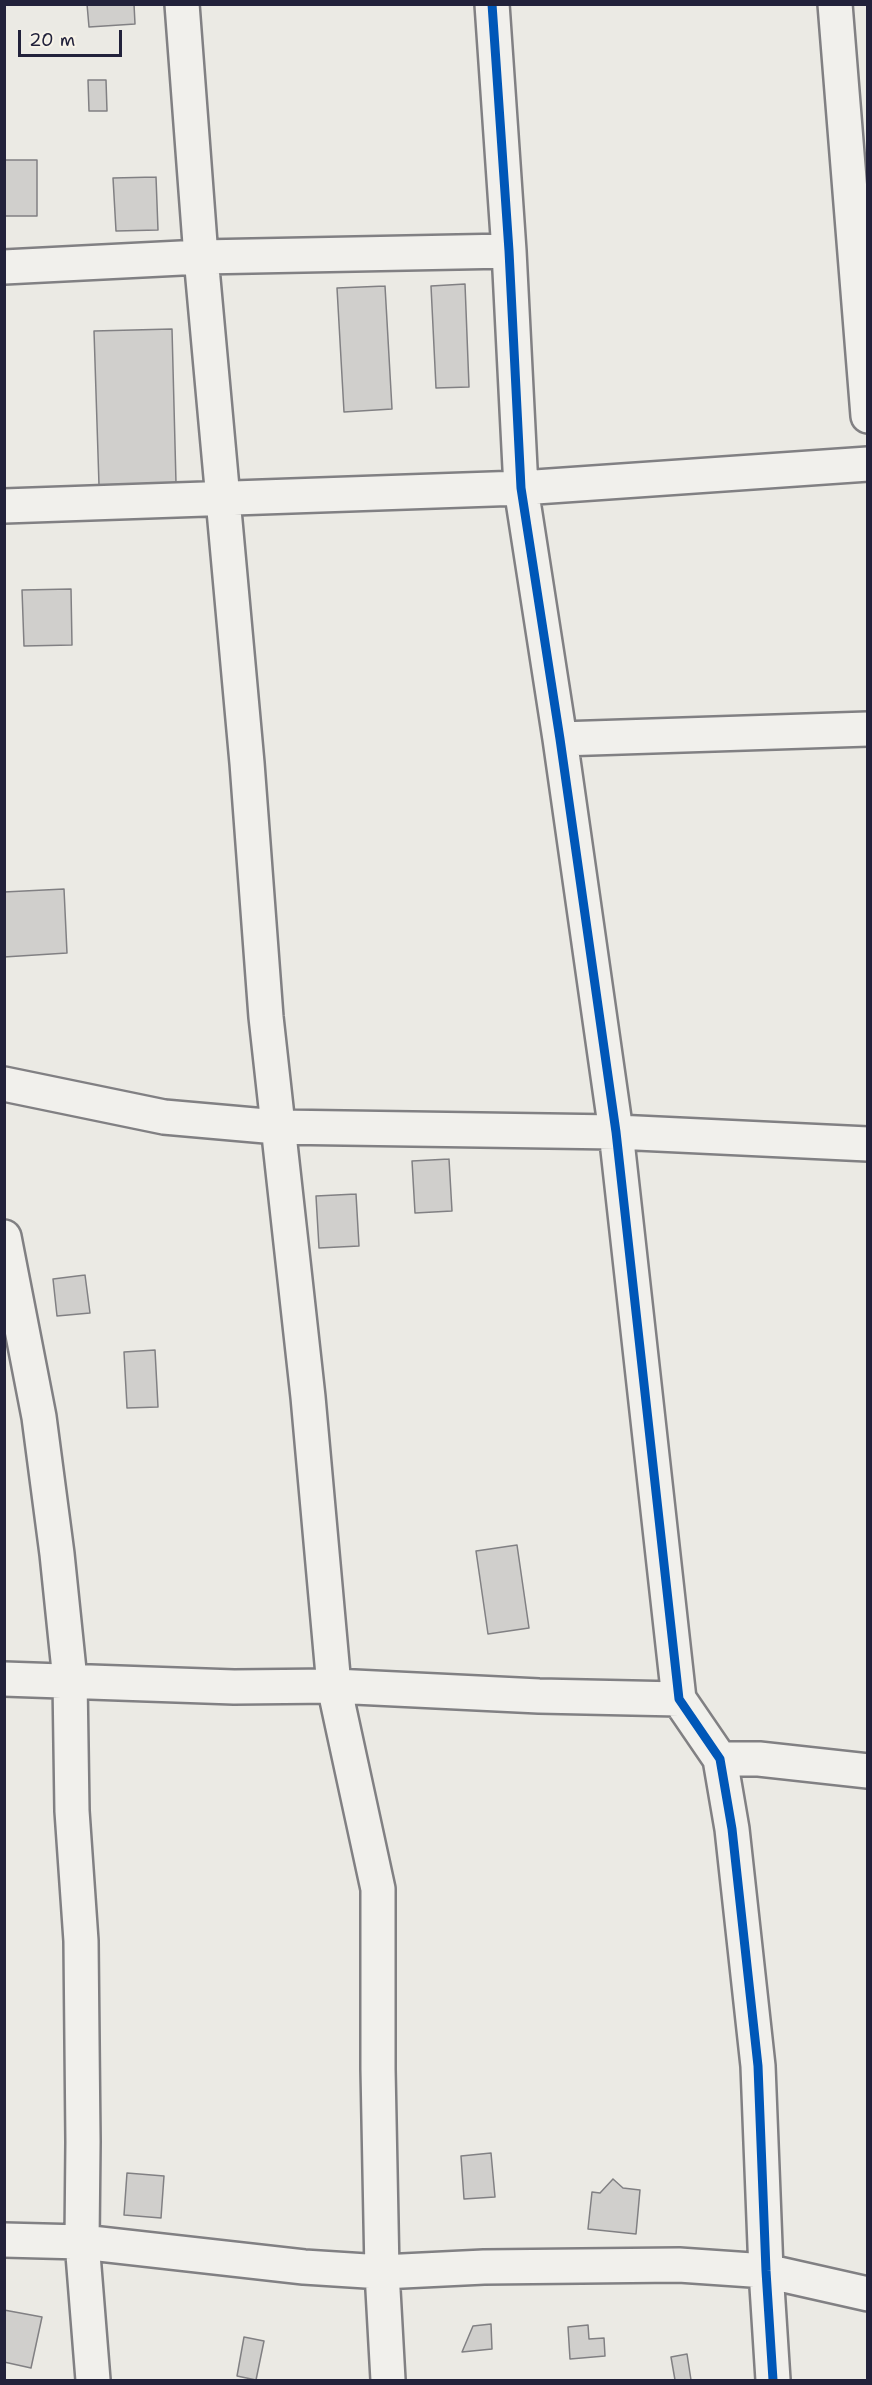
<!DOCTYPE html>
<style>
body{margin:0}
#map{position:relative;width:872px;height:2385px;overflow:hidden;background:#ebeae4;font-family:"Shantell Sans",sans-serif}
canvas{display:block}
.frame{position:absolute;inset:0;border:6px solid #22223b;pointer-events:none}
.scale{position:absolute;left:18px;top:30px;width:104px;height:27px;box-sizing:border-box;border:3px solid #22223b;border-top:0;padding-left:8px;font-size:18px;line-height:21px;white-space:nowrap;color:#22223b;-webkit-text-stroke:4px #f7f3e8;paint-order:stroke}
</style>
<div id="map">
<canvas width="872" height="2385"></canvas>
<div class="frame"></div>
<div class="scale">20 m</div>
</div>
<script>
const ctx = document.querySelector('canvas').getContext('2d');
ctx.lineJoin = 'round';
function fill(path, color) { ctx.fillStyle = color; ctx.fill(path, 'evenodd'); }
const toPath = rows => new Path2D(rows.map(r => 'M' + r).join(''));
function stroke(path, color, width, dash) { ctx.strokeStyle = color; ctx.lineWidth = width; ctx.lineCap = dash ? 'butt' : 'round'; ctx.setLineDash(dash || []); ctx.stroke(path); }
const building = toPath([
 [87,4,134,4,135,24,89,27,87,4],
 [88,80,106,80,107,111,89,111,88,80],
 [4,160,37,160,37,216,4,216,4,160],
 [156,177,158,230,116,231,113,178,156,177],
 [465,284,469,387,436,388,431,286,465,284],
 [385,286,392,409,344,412,337,288,385,286],
 [172,329,176,483,99,485,94,331,172,329],
 [71,589,72,645,24,646,22,590,71,589],
 [64,889,67,953,4,957,4,892,64,889],
 [449,1159,452,1211,415,1213,412,1161,449,1159],
 [356,1194,359,1246,319,1248,316,1196,356,1194],
 [85,1275,90,1313,57,1316,53,1279,85,1275],
 [155,1350,158,1407,127,1408,124,1352,155,1350],
 [517,1545,529,1628,488,1634,476,1551,517,1545],
 [491,2153,495,2197,464,2199,461,2156,491,2153],
 [127,2173,164,2176,161,2218,124,2215,127,2173],
 [613,2179,623,2188,640,2190,636,2234,588,2229,592,2192,600,2193,613,2179],
 [4,2310,42,2317,31,2368,4,2362,4,2310],
 [491,2324,492,2349,462,2352,473,2326,491,2324],
 [588,2325,589,2339,604,2338,605,2356,570,2359,568,2327,588,2325],
 [244,2337,264,2341,256,2380,237,2376,244,2337],
 [687,2354,691,2380,675,2380,671,2357,687,2354]
]);
const street = toPath([
 [182,4,201,257,247,763,266,1017,308,1397,334,1686,378,1889,378,2069,382,2272,388,2380],
 [492,4,509,251,521,488,560,739,616,1132,679,1699,720,1759,732,1829,758,2066,766,2271,773,2380],
 [835,4,868,416],
 [4,267,201,257,509,251],
 [4,506,521,488,868,464],
 [560,739,868,729],
 [4,1084,164,1117,277,1127,616,1132,868,1144],
 [4,1237,39,1417,57,1554,70,1680,72,1811,81,1941,83,2142,82,2242,93,2380],
 [4,1679,234,1687,334,1686,539,1696,679,1699],
 [720,1759,759,1759,868,1771],
 [4,2240,82,2242,304,2267,382,2272,484,2267,679,2265,766,2271,868,2294]
]);
const cycleway = toPath([
 [492,4,509,251,521,488,560,739,616,1132,679,1699,720,1759,732,1829,758,2066,766,2271,773,2380]
]);
fill(building, '#d0cfcc');
stroke(building, '#818083', 1.5);
stroke(street, '#818083', 38);
stroke(street, '#f1f0ec', 33);
stroke(cycleway, '#0057b8', 9);
</script>
